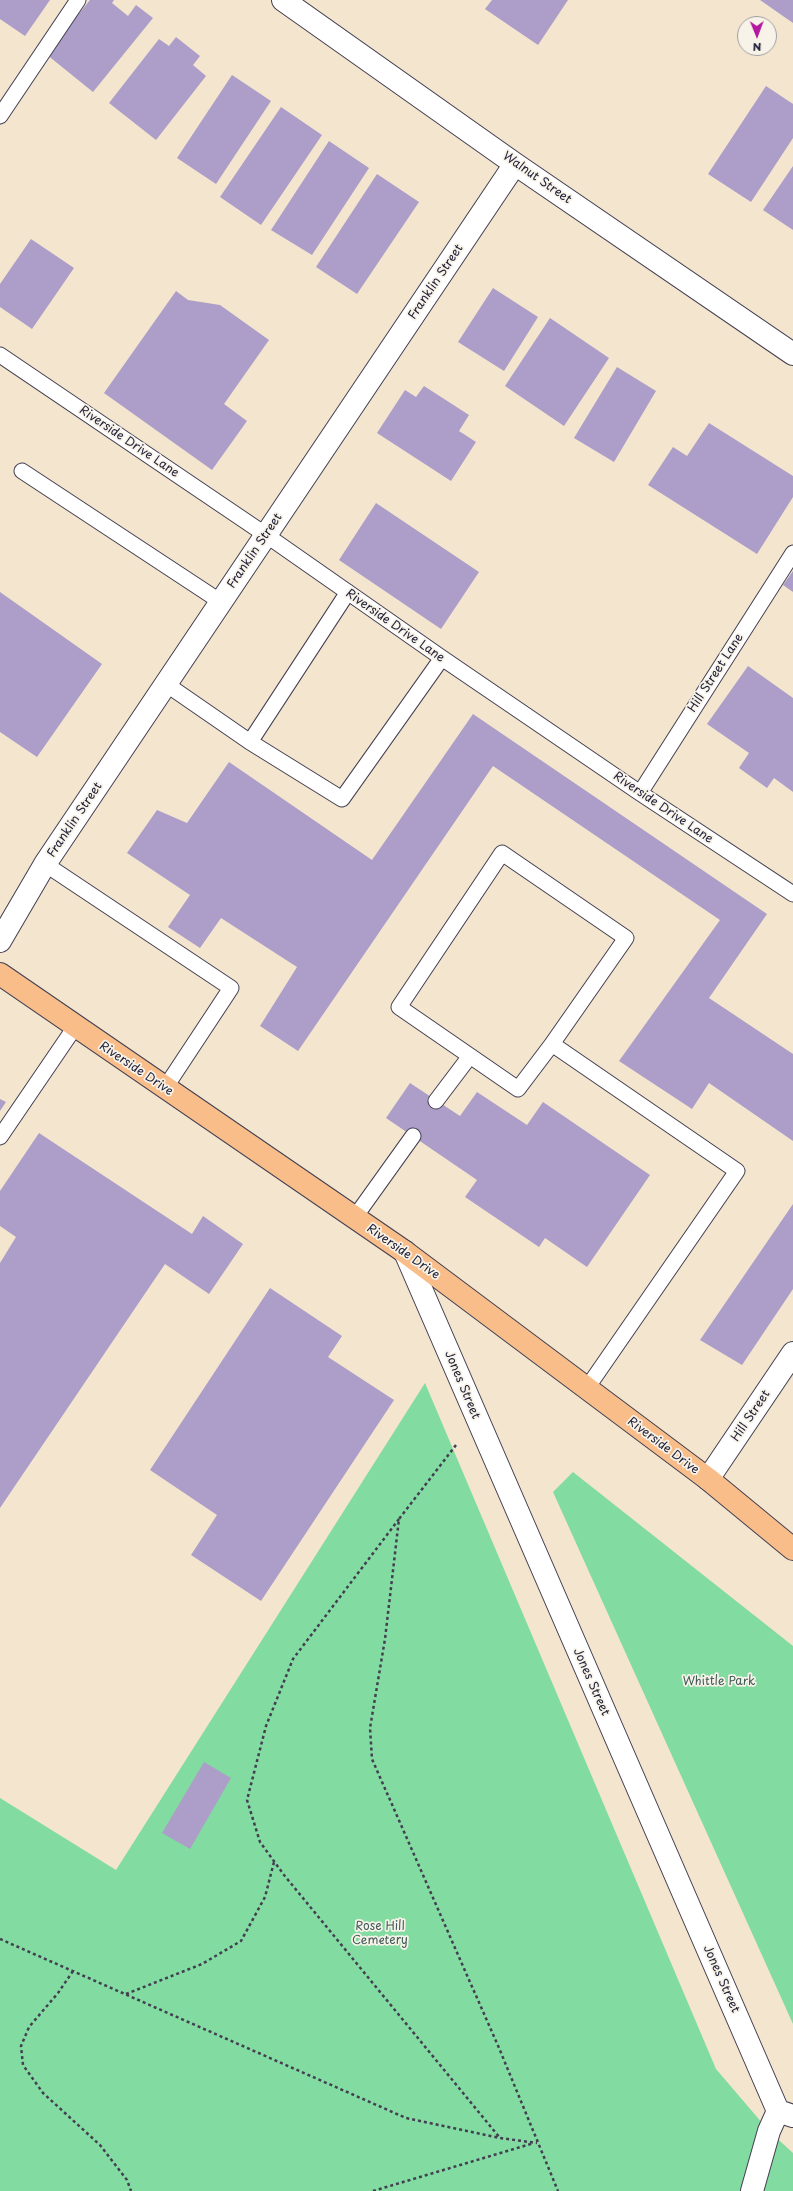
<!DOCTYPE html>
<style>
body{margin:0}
#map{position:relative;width:793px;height:2191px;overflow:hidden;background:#f4e5ce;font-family:"Playpen Sans",sans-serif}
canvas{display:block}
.north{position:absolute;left:737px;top:16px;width:40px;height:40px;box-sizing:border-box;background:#f7f3e8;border:1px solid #a29fa3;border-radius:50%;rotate:179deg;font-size:11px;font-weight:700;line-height:16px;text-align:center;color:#22223b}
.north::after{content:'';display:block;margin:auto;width:14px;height:18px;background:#b5179e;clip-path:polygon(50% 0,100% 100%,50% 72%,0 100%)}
</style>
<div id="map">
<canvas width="793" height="2191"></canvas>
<div class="north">N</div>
</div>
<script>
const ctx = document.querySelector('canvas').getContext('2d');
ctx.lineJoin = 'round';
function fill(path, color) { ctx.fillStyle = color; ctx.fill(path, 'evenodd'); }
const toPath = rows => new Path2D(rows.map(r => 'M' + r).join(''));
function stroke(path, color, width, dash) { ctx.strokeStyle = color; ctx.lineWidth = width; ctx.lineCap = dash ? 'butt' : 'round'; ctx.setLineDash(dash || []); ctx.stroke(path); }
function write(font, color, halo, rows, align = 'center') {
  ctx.font = font + ' "Playpen Sans",sans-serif'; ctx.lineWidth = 3.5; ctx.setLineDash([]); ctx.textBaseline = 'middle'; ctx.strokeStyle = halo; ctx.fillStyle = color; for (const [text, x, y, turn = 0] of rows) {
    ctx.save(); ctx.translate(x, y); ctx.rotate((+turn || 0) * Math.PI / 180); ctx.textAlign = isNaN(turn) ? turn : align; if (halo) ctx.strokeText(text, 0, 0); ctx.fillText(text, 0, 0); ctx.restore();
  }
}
const green = toPath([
 [425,1383,716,2069,769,2131,793,2153,793,2191,0,2191,0,1798,116,1870],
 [573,1472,793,1646,793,2024,553,1492]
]);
const building = toPath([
 [0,0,50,0,25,36,0,19],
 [90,0,114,0,112,3,128,16,136,5,153,18,93,92,46,54],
 [492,0,568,0,538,45,485,9],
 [760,0,793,0,793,23],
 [176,37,200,56,193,65,206,76,156,140,109,103,159,39,169,46],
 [232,75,271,101,216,184,177,158],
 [766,86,793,104,793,138,751,202,708,174],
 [281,107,322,135,261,225,220,197],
 [329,141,369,168,312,255,271,230],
 [793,166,793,230,763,210],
 [377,174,419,202,357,294,316,267],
 [31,239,74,268,32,329,0,307,0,284],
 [493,288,538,317,504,371,458,342],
 [176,291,188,300,220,305,269,340,224,404,247,421,212,470,104,393],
 [550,318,609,358,564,426,505,386],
 [617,367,656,391,614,462,574,438],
 [424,386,469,415,459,431,476,442,451,481,377,433,405,390,416,397],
 [709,423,793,476,793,497,757,554,648,485,673,447,687,456],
 [376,503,479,572,441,629,339,560],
 [793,571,793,592,783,585],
 [0,592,102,664,37,757,0,732],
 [748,666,793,698,793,792,774,778,767,788,739,768,749,753,707,724],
 [473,714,767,914,709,998,793,1054,793,1141,709,1083,692,1109,619,1061,720,920,493,766,298,1051,260,1026,297,967,221,918,200,948,168,927,190,895,127,853,157,810,187,823,229,762,372,860],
 [410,1083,460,1116,477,1092,527,1125,543,1102,650,1175,587,1267,545,1238,539,1247,465,1197,477,1180,386,1118],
 [0,1099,6,1102,0,1111],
 [39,1133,192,1234,203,1216,243,1244,209,1294,165,1264,0,1508,0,1263,16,1237,0,1226,0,1191],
 [793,1204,793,1289,742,1365,700,1340],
 [270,1288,342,1336,328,1357,394,1400,261,1601,191,1555,217,1515,150,1470],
 [204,1762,231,1778,190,1849,162,1833]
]);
const path = toPath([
 [456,1445,399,1519,385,1639,370,1728,372,1759,499,2048,558,2191],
 [399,1519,293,1659,266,1726,247,1800,260,1842,284,1875,500,2138],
 [0,1939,406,2118,500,2138,537,2143],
 [73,1971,58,1993,29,2027,21,2046,23,2065,43,2093,100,2145,127,2180,131,2191],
 [126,1994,202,1964,241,1941,265,1897,274,1862],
 [373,2191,534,2143]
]);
const service = toPath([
 [0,116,78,0],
 [0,355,266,535,442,658,640,793,793,894],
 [22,471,221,602],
 [166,684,250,742,342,799,442,658],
 [250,742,348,592],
 [640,793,793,553],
 [45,864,231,988,165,1088],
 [552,1044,518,1089,399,1007,502,853,626,938,552,1044,737,1171,587,1388],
 [436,1101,470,1056],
 [0,1137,75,1027],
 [355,1217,413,1136]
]);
const minor = toPath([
 [283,0,515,164,793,354],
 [0,941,45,864,515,164],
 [405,1252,778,2111,793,2116],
 [708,1479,793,1353],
 [752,2191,769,2131,778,2111]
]);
const primary = toPath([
 [0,974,405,1252,708,1479,793,1549]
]);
const streetNames = [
 ["Walnut Street",537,178,35],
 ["Franklin Street",436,282,-56],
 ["Riverside Drive Lane",129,442,34],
 ["Franklin Street",255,551,-56],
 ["Riverside Drive Lane",395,626,35],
 ["Hill Street Lane",716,673,-57],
 ["Riverside Drive Lane",663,808,34],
 ["Franklin Street",75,820,-56],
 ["Riverside Drive",136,1069,34],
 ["Riverside Drive",403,1252,35],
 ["Jones Street",462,1385,67],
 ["Hill Street",751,1416,-56],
 ["Riverside Drive",663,1446,37],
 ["Jones Street",591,1682,66],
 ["Jones Street",721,1979,66]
];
const parkNames = [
 ["Whittle Park",719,1682],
 ["Rose Hill",380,1927],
 ["Cemetery",380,1941]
];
fill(green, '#82dba0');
fill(building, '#ac9ec9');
stroke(service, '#423f51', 17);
stroke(minor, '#423f51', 24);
stroke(primary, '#423f51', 24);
stroke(path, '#423f51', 2.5, [3, 3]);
stroke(service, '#fff', 15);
stroke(minor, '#fff', 22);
stroke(primary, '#f8bd89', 22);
write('12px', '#22223b', '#f7f3e8', streetNames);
write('12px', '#3f5a59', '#f7f3e8', parkNames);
</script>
